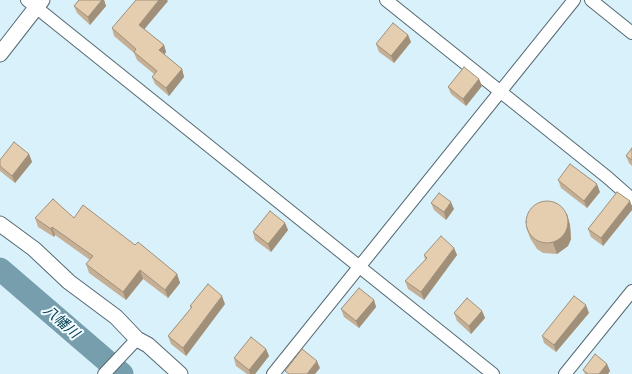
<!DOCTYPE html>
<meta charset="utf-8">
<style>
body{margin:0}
canvas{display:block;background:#d9f1fa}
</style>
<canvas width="632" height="374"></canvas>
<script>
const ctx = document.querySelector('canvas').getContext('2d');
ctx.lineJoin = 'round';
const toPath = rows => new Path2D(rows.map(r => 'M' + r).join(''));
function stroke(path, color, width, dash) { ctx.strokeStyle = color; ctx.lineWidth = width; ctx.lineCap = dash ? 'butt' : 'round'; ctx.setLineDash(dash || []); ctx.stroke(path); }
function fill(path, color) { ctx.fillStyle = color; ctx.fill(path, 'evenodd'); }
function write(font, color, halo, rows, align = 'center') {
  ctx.font = font + ' Inter,"Noto Sans JP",sans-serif'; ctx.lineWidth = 4; ctx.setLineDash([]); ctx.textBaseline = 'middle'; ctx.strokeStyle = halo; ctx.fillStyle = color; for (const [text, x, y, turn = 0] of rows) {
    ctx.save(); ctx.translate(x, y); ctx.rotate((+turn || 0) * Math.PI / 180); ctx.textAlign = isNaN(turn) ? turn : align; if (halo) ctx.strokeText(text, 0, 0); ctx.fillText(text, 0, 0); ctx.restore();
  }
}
const river = toPath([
 [0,269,122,374]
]);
const minor = toPath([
 [27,0,493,374],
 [386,0,607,177,632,199],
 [591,0,632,33],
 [104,374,137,339],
 [273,374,574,0],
 [565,374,632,291]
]);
const tertiary = toPath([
 [0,54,42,0],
 [0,224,34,249,69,282,116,317,137,339,148,345,180,374]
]);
const wall = toPath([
 [79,0,104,0,106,6,90,25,77,13,74,6],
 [168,1,144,29,164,45,166,52,164,55,182,69,184,77,169,96,155,84,152,77,154,74,137,60,134,53,114,36,112,28],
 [408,35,411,42,394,63,379,52,376,44],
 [479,79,482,86,466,106,451,94,448,87],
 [632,148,632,166,629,163,626,156],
 [29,154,32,162,15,183,0,171,0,160],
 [558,180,600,192,587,208,561,188],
 [630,201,632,207,632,210,603,246,591,237,588,229],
 [431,203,454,209,446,220,434,210],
 [567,214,570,225,571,239,568,246,557,254,543,253,537,249,530,238,526,227],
 [35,218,74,218,135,245,177,274,180,283,168,298,143,279,126,300,89,273,86,264,90,260,55,235,54,237,38,227],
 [285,223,288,230,271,252,255,240,253,232],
 [454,248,457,255,424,300,408,289,405,281,425,260,424,255],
 [374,300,376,307,359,328,344,317,341,309],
 [225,304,186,356,171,344,168,336,191,308,190,306],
 [482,311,485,318,471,334,457,321,454,313],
 [589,313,556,352,544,343,542,336],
 [266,349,269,356,255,374,247,374,236,366,234,358],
 [607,364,610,371,608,374,585,374,583,370]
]);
const shadedWall = toPath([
 [102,0,104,0,106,6,90,25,88,17],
 [159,0,167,0,168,1,142,32,139,25],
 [408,35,411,42,394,63,391,56],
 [164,45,166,52,162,58,159,50],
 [182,69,184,77,169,96,166,88],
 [479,79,482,86,466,106,463,99],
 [29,154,32,162,15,183,12,176],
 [597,184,600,192,587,208,584,201],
 [630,201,632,207,632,210,603,246,601,238],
 [451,202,454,209,446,220,444,212],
 [567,214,570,225,571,239,568,246,557,254,553,243],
 [285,223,288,230,271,252,268,244],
 [52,227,55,235,54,237,51,229],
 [454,248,457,255,424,300,421,292],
 [140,270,143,279,126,300,123,292],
 [177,274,180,283,168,298,165,290],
 [222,296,225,304,186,356,183,348],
 [374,300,376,307,359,328,356,321],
 [586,305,589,313,556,352,554,345],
 [482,311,485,318,471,334,469,326],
 [266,349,269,356,255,374,250,374,249,370],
 [317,361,320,368,315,374,307,374],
 [607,364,610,371,608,374,599,374]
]);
const building = toPath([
 [79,0,102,0,88,17,74,6,79,0],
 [136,0,159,0,139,25,164,45,159,50,182,69,166,88,152,77,157,71,134,52,136,49,112,28,136,0],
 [393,23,408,35,391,56,376,44,393,23],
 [464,67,479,79,463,99,448,87,464,67],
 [14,142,29,154,12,176,0,166,0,160,14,142],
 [632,148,632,160,626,156,632,148],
 [570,164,597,184,584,201,558,180,570,164],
 [617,192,630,201,601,238,588,229,617,192],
 [439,193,451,202,444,212,431,203,439,193],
 [53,199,74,218,83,205,135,245,138,242,177,274,165,290,140,270,123,292,86,264,93,256,52,227,51,229,35,218,53,199],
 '526 222a21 21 0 1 1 42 0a21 21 0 1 1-42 0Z',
 [270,211,285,223,268,244,253,232,270,211],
 [441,236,454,248,421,292,405,281,427,258,424,255,441,236],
 [208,284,222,296,183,348,168,336,192,307,190,306,208,284],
 [359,288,374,300,356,321,341,309,359,288],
 [574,296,586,305,554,345,542,336,574,296],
 [467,298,482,311,469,326,454,313,467,298],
 [251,337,266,349,249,370,234,358,251,337],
 [302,349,317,361,307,374,289,374,285,371,302,349],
 [595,354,607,364,599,374,588,374,583,370,595,354]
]);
const waterNames = [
 ["八幡川",61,322,41]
];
stroke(river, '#769eac', 23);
stroke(minor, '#556a72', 14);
stroke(tertiary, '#556a72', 17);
stroke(minor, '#fff', 12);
stroke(tertiary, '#fff', 15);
fill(wall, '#c5b096');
fill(shadedWall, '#a0907a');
fill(building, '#e5cdaf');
stroke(building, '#a0907a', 1);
write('italic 14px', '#044051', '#f2fbff', waterNames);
</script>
